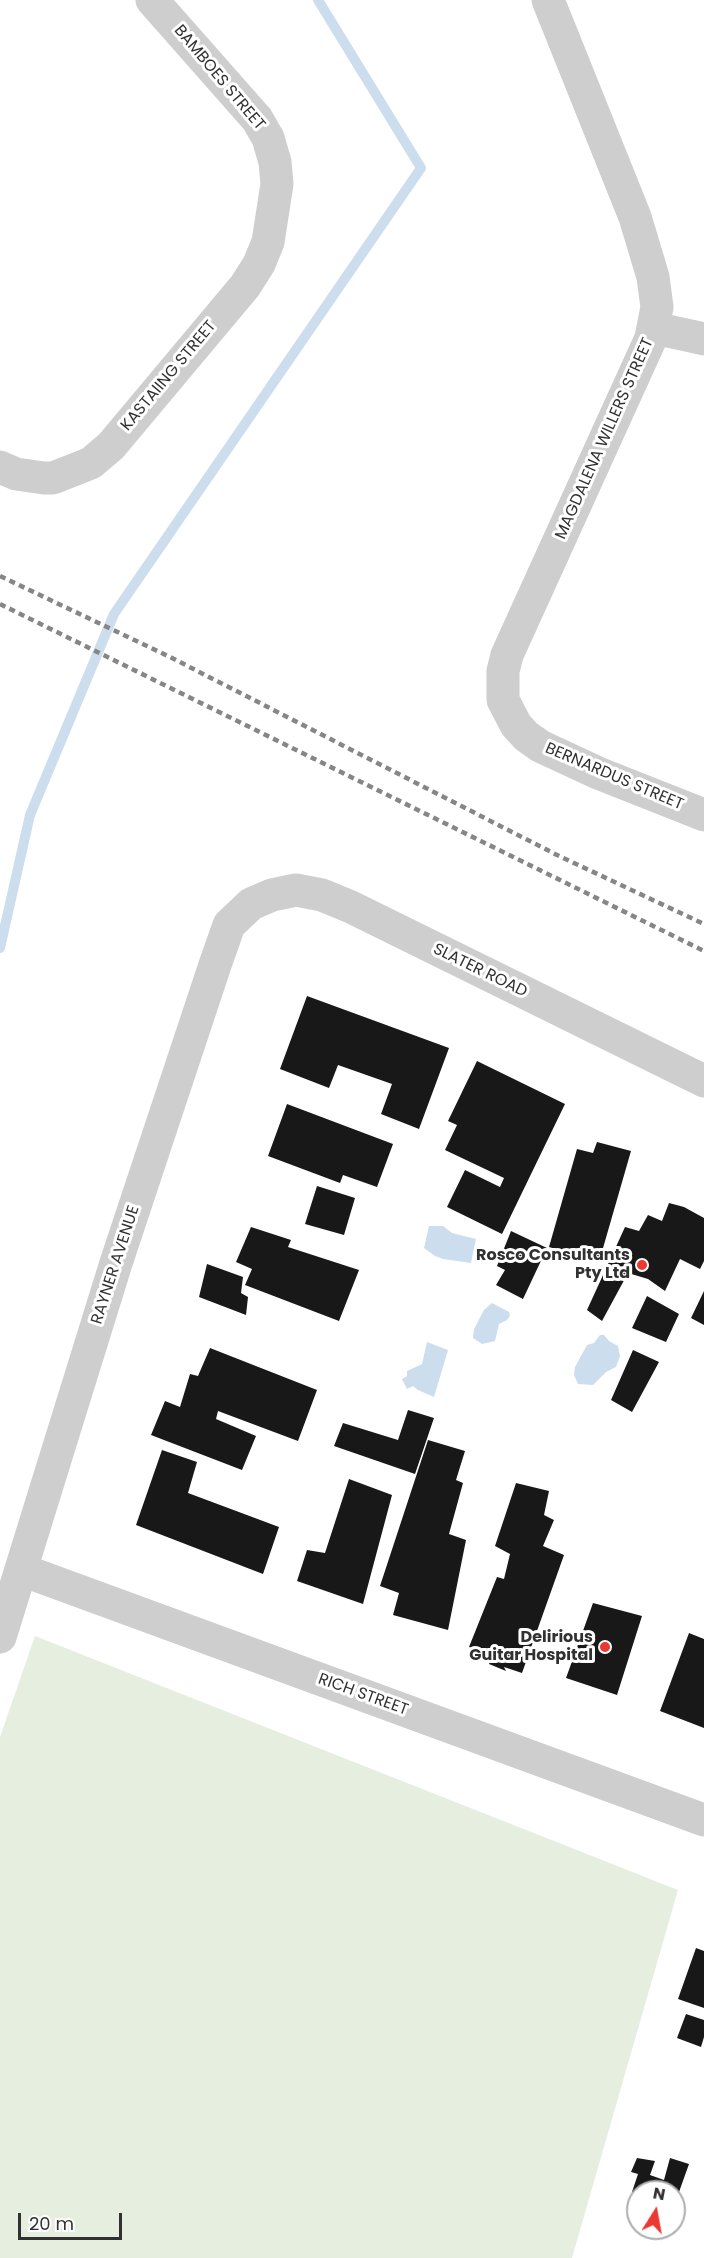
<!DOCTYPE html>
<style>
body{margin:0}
#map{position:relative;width:704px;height:2258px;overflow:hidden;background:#fff;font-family:Poppins,sans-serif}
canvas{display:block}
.north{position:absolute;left:626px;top:2180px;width:60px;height:60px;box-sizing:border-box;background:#fff;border:2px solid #adadad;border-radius:50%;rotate:11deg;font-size:16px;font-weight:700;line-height:24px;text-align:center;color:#313131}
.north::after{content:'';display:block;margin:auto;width:21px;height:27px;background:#ea3832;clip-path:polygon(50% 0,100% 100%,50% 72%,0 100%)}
.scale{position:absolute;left:18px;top:2213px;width:104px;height:27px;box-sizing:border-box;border:3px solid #313131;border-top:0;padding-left:8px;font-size:18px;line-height:21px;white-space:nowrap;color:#313131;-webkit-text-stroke:4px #fff;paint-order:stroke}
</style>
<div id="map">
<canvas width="704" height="2258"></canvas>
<div class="north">N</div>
<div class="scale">20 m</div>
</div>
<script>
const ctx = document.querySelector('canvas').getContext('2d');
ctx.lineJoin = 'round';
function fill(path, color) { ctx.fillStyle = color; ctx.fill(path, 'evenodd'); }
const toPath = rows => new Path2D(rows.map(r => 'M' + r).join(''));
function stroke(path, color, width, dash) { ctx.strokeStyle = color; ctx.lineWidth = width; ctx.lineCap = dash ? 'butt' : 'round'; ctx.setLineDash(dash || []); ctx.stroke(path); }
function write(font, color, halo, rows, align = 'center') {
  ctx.font = font + ' Poppins,sans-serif'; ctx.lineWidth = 6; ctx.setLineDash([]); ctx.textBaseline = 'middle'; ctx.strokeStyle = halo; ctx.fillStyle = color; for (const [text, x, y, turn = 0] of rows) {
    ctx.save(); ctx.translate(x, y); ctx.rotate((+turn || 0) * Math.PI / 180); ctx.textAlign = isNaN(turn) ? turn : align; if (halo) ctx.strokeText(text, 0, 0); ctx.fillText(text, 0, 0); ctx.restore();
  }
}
const green = toPath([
 [35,1636,678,1890,572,2258,0,2258,0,1737]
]);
const water = toPath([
 [429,1226,443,1226,452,1233,476,1239,471,1263,443,1259,435,1256,424,1248],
 [492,1303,509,1312,510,1316,507,1320,499,1324,495,1341,482,1344,473,1338,474,1329,484,1310],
 [600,1335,604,1335,609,1341,618,1346,620,1356,616,1367,606,1372,593,1385,578,1384,574,1375,575,1367,587,1345,594,1343],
 [427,1342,448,1350,434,1397,418,1390,413,1386,407,1389,402,1379,407,1376,407,1371,422,1364]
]);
const stream = toPath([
 [0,948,30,815,114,614,421,168,318,0]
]);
const building = toPath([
 [307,996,449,1048,419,1129,381,1114,392,1084,338,1065,329,1088,280,1069],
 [477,1061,565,1104,502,1234,447,1207,465,1170,500,1187,504,1178,445,1150,457,1125,448,1121],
 [287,1104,393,1144,377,1187,343,1175,340,1183,268,1156],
 [597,1142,631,1151,599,1262,549,1247,577,1149,593,1153],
 [317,1186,355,1198,344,1235,305,1224],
 [669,1203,684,1207,704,1218,704,1261,700,1269,680,1259,665,1291,648,1279,628,1273,602,1321,587,1310,625,1227,639,1231,648,1215,662,1221],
 [251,1227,291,1240,288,1247,359,1270,339,1321,245,1285,252,1269,236,1262],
 [511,1231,547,1248,523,1299,496,1285,505,1270,497,1266],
 [207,1264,243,1277,241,1293,248,1297,246,1315,199,1297],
 [704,1291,704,1325,691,1318],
 [647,1296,679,1314,666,1342,632,1328],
 [210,1348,317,1390,298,1441,218,1411,216,1419,256,1436,242,1470,151,1435,165,1401,180,1407,190,1374,198,1376],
 [633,1350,659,1362,632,1412,611,1400],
 [408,1410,434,1418,415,1474,334,1446,343,1423,398,1440],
 [428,1440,465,1451,456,1480,463,1483,449,1534,466,1540,448,1630,393,1615,399,1593,380,1586],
 [162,1450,197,1462,188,1493,279,1527,263,1574,136,1525],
 [349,1479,392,1495,363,1604,297,1581,307,1550,325,1553],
 [516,1483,549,1491,544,1515,554,1520,543,1546,564,1555,522,1673,504,1667,506,1671,489,1664,492,1655,469,1647,497,1577,504,1579,510,1554,495,1546],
 [593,1603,642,1616,617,1695,566,1678],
 [689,1633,704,1639,704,1728,660,1711],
 [696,1948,704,1951,704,2008,678,1999],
 [686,2014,704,2020,704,2037,701,2047,677,2038],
 [637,2158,655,2161,650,2175,664,2180,670,2158,689,2164,674,2206,674,2192,638,2192,638,2194,632,2192,638,2174,631,2172]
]);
const street = toPath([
 [548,0,635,217,653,277,657,307,651,338,507,655,503,671,503,700,516,725,526,736,540,746,598,773,704,815],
 [654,328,704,339],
 [0,467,16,474,44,478,53,478,91,463,111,446,245,286,259,264,268,242,277,184,275,162,268,138,257,119,152,0],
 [22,1570,704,1820],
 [0,1637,116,1263,215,965,229,925,251,904,272,895,296,890,322,895,351,907,704,1081]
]);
const rail = toPath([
 [0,576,170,657,557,855,704,924],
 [0,604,704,951]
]);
const markers = [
 [642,1265,6,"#ea3832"],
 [605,1647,6,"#ea3832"]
];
const streetNames = [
 ["BAMBOES STREET",219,78,50],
 ["KASTAIING STREET",169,376,-50],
 ["MAGDALENA WILLERS STREET",605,439,-66],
 ["BERNARDUS STREET",614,777,23],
 ["SLATER ROAD",480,971,26],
 ["RAYNER AVENUE",116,1265,-72],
 ["RICH STREET",363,1695,20]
];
const poiNames = [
 ["Rosco Consultants",630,1256],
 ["Pty Ltd",630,1274],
 ["Delirious",593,1638],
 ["Guitar Hospital",593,1656]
];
fill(green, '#e6eee0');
fill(water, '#cde');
stroke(stream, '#cde', 10);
fill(building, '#181818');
stroke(street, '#cecece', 33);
stroke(rail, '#868686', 4.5, [6, 4.5]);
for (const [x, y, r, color] of markers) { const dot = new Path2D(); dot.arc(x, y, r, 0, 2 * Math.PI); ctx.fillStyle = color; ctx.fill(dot); stroke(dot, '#fff', 2); }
write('16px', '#313131', '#fff', streetNames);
write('bold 16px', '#313131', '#fff', poiNames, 'right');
</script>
